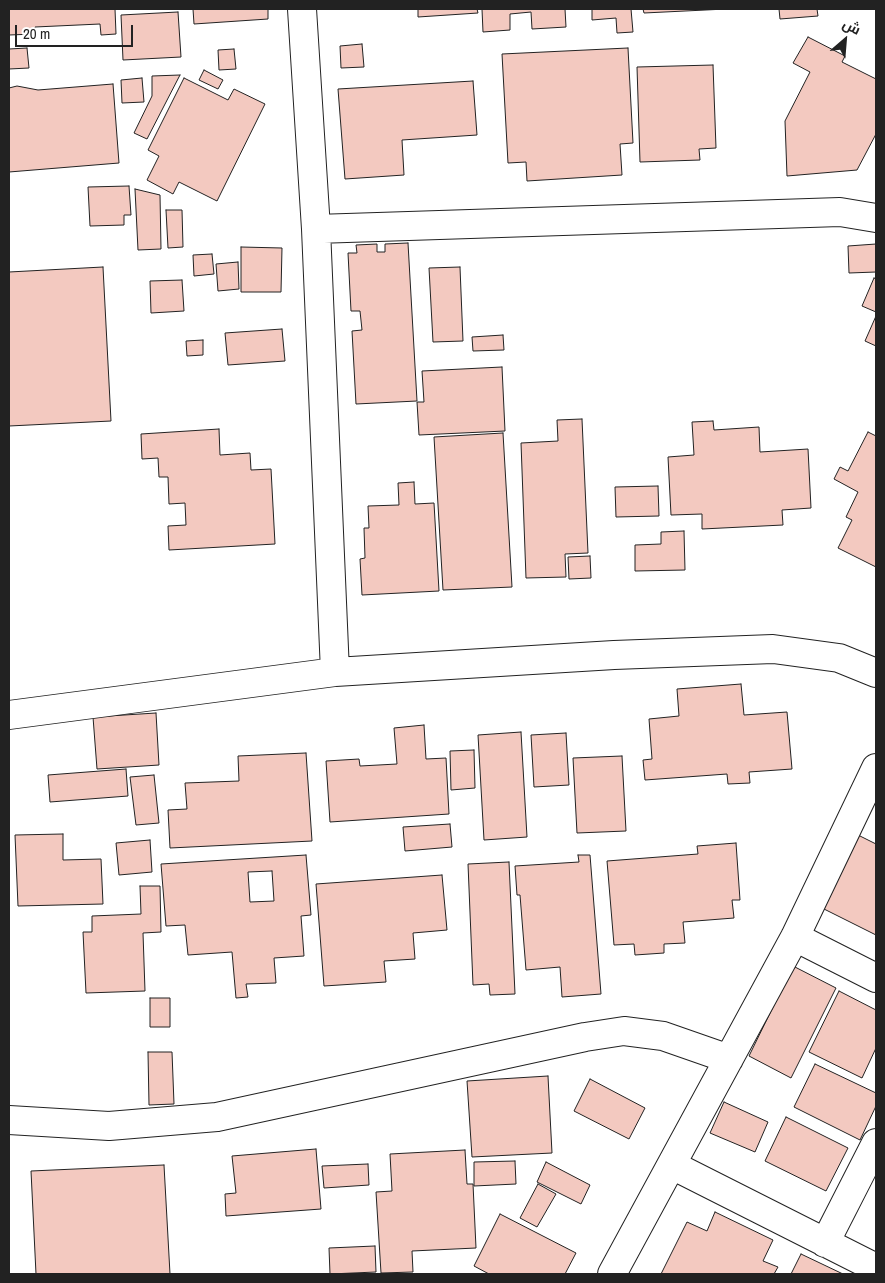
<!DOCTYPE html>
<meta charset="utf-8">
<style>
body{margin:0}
#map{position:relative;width:885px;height:1283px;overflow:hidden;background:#fff;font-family:"Archivo Narrow",Cairo,sans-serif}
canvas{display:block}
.frame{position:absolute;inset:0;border:10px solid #222;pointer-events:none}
.north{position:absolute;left:820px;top:15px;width:50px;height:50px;-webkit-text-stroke:4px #fff;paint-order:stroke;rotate:27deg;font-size:14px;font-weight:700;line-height:20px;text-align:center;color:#222}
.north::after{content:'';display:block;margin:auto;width:18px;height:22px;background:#222;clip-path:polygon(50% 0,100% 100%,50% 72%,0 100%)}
.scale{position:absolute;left:15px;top:25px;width:118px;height:22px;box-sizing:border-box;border:2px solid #222;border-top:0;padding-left:6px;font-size:15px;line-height:18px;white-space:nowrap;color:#222;-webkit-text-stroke:4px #fff;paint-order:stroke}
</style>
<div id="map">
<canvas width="885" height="1283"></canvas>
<div class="frame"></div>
<div class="north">ش</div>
<div class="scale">20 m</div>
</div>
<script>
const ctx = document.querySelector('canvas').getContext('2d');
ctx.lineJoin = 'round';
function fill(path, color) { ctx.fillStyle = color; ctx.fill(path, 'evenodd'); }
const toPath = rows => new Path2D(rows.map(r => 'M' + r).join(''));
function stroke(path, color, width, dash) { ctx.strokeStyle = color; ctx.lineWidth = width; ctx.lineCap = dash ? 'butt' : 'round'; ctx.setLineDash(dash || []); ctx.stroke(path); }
const building = toPath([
 [9,9,115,9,116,34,101,35,100,24,35,27,35,34,9,35,9,9],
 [193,9,268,9,268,19,194,24,193,9],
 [418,9,477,9,478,13,418,17,418,9],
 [482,9,565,9,566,27,532,29,531,12,510,14,510,30,483,32,482,9],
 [592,9,631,9,633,32,617,33,616,18,592,20,592,9],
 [643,9,726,9,644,13,643,9],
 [779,9,817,9,818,16,780,19,779,9],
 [178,12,181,57,123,60,121,15,178,12],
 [808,37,845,56,842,62,876,79,876,134,857,170,787,176,785,121,810,72,793,63,808,37],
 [362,44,364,67,341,68,340,46,362,44],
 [27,48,29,68,9,69,9,49,27,48],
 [628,48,633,143,620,144,622,175,527,181,526,162,508,163,502,54,628,48],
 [234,49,236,69,219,70,218,50,234,49],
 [713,65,716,148,699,149,700,160,640,162,637,67,713,65],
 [204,70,223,80,218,89,199,80,204,70],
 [180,75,147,139,134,133,152,96,152,76,180,75],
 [142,78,144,102,122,103,121,80,142,78],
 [184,78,228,100,234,89,265,104,217,201,179,182,173,194,147,180,159,156,148,150,184,78],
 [473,81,477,135,402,140,404,175,345,179,338,89,473,81],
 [113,84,119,163,9,172,9,88,17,86,38,90,113,84],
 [129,186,131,215,124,215,124,225,90,226,88,187,129,186],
 [135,189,160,195,161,249,138,250,135,189],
 [166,210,182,210,183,247,168,248,166,210],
 [408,243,417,401,356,404,352,331,362,330,360,311,351,311,348,253,357,253,356,245,377,244,377,252,385,252,385,244,408,243],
 [876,244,876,272,849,273,848,246,876,244],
 [241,247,282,248,281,292,241,292,241,247],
 [212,254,214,274,194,276,193,255,212,254],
 [238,262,239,289,218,291,216,264,238,262],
 [103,267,111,421,9,426,9,272,103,267],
 [460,267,463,341,433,342,429,268,460,267],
 [874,278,876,279,876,312,862,306,874,278],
 [182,280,184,311,151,313,150,281,182,280],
 [876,316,876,346,865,341,876,316],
 [282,329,285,361,228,365,225,333,282,329],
 [503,335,504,350,473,351,472,337,503,335],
 [203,340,203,355,187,356,186,341,203,340],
 [502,367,505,431,419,435,417,402,424,402,422,371,502,367],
 [582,419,588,553,565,554,566,577,526,578,521,443,558,441,557,420,582,419],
 [713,421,714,430,759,427,760,452,808,449,811,508,782,510,783,525,702,529,702,514,671,515,668,457,694,455,692,422,713,421],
 [219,429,220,455,250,453,251,470,271,469,275,544,169,550,168,526,186,525,185,503,169,504,168,477,159,477,158,458,142,459,141,434,219,429],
 [868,432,876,436,876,567,838,548,852,520,846,517,858,492,834,479,840,467,848,471,868,432],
 [503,433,512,587,443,590,434,437,503,433],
 [414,482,415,504,434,503,439,591,362,595,360,559,365,558,364,528,369,528,368,506,399,505,398,483,414,482],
 [658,486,659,516,616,517,615,487,658,486],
 [684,531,685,570,635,571,635,545,661,544,661,532,684,531],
 [590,556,591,578,569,579,568,557,590,556],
 [741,684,744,715,787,712,792,769,749,772,750,783,728,784,727,774,645,780,643,760,652,759,649,719,679,716,677,689,741,684],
 [156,713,159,765,97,769,93,717,156,713],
 [424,725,426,759,446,758,449,814,330,822,326,761,359,759,360,766,397,764,394,728,424,725],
 [521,732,527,837,484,840,478,735,521,732],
 [566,733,569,785,534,787,531,735,566,733],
 [474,750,475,788,451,790,450,751,474,750],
 [306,753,312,841,170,848,168,810,187,809,185,783,239,781,238,756,306,753],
 [622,756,626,831,577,833,573,758,622,756],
 [126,769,128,796,50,802,48,775,126,769],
 [154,775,159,823,136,825,130,777,154,775],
 [450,824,452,847,405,851,403,827,450,824],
 [854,833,876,844,876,935,818,906,854,833],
 [63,834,63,860,101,859,103,904,18,906,15,835,63,834],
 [150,840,152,872,119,875,116,843,150,840],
 [736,843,740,900,732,900,734,918,683,922,685,943,664,944,664,953,635,955,634,944,614,945,607,861,698,854,697,846,736,843],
 [306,855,311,915,301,916,304,956,274,958,276,983,246,984,248,997,236,998,232,952,188,955,185,925,166,926,161,864,306,855],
 [272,871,274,901,250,902,248,872,272,871],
 [578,855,590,855,601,994,562,997,560,967,526,970,520,895,517,895,515,866,579,862,578,855],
 [509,862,515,994,490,995,489,984,473,985,468,864,509,862],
 [442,875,447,930,413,933,415,959,384,961,386,982,324,986,316,884,442,875],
 [140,886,160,886,161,932,143,933,145,991,86,993,83,932,92,932,92,916,141,914,140,886],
 [793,966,836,988,791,1078,749,1056,793,966],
 [839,991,876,1010,876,1048,862,1078,809,1052,839,991],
 [150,998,170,998,170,1027,150,1027,150,998],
 [148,1052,172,1052,174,1104,149,1105,148,1052],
 [815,1064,876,1093,876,1106,860,1140,794,1107,815,1064],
 [548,1076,552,1153,472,1157,467,1081,548,1076],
 [590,1079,645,1108,629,1139,574,1111,590,1079],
 [724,1102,768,1122,755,1152,710,1133,724,1102],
 [786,1117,848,1148,826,1191,765,1161,786,1117],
 [316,1149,321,1209,226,1216,225,1194,236,1193,232,1156,316,1149],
 [465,1150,467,1184,473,1184,476,1248,412,1251,413,1272,381,1273,376,1192,392,1191,390,1154,465,1150],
 [515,1161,516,1184,474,1186,474,1162,515,1161],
 [546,1162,590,1185,581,1204,537,1182,546,1162],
 [368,1164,369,1185,324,1188,322,1166,368,1164],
 [164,1165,170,1274,36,1274,31,1171,164,1165],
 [538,1184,556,1194,537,1227,520,1218,538,1184],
 [715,1212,773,1240,763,1261,778,1267,774,1274,661,1274,687,1222,707,1231,715,1212],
 [500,1214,576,1253,565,1274,489,1274,474,1266,500,1214],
 [375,1246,376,1272,330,1274,329,1248,375,1246],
 [801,1254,843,1274,791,1274,801,1254]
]);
const minor = toPath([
 [302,9,316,229,335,672],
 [316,229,840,212,876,218],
 [9,715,335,672,614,655,773,649,839,658,876,673],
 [795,937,876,978],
 [9,1120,109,1126,217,1117,585,1037,624,1031,663,1036,729,1059],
 [672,1165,876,1268],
 [825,1243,876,1143],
 [612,1274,795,937,876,768]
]);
fill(building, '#f3c9c0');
stroke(building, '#222', 1);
stroke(minor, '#222', 30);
stroke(minor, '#fff', 28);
</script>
